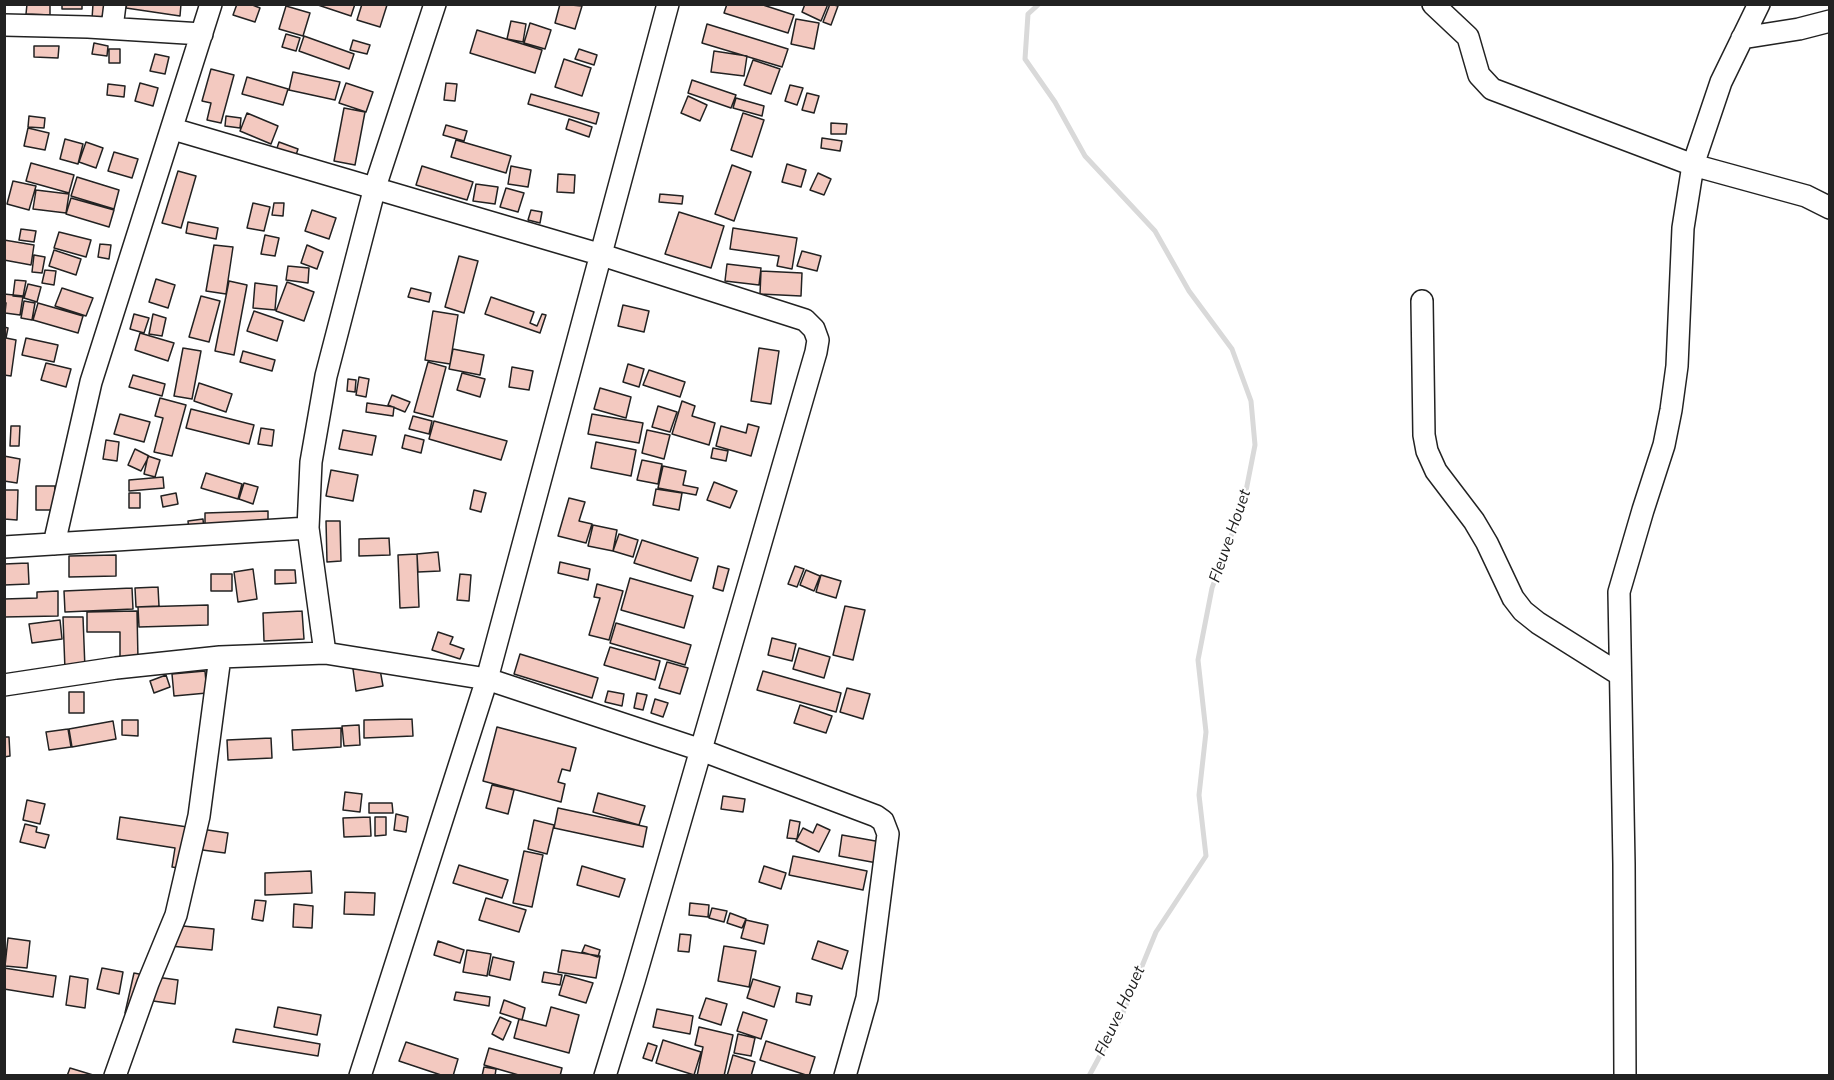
<!DOCTYPE html>
<style>
body{margin:0}
#map{position:relative;width:1834px;height:1080px;overflow:hidden;background:#fff;font-family:Mulish,sans-serif}
canvas{display:block}
.frame{position:absolute;inset:0;border:6px solid #222;pointer-events:none}
</style>
<div id="map">
<canvas width="1834" height="1080"></canvas>
<div class="frame"></div>
</div>
<script>
const ctx = document.querySelector('canvas').getContext('2d');
ctx.lineJoin = 'round';
const toPath = rows => new Path2D(rows.map(r => 'M' + r).join(''));
function stroke(path, color, width, dash) { ctx.strokeStyle = color; ctx.lineWidth = width; ctx.lineCap = dash ? 'butt' : 'round'; ctx.setLineDash(dash || []); ctx.stroke(path); }
function fill(path, color) { ctx.fillStyle = color; ctx.fill(path, 'evenodd'); }
function write(font, color, halo, rows, align = 'center') {
  ctx.font = font + ' Mulish,sans-serif'; ctx.lineWidth = 4.5; ctx.setLineDash([]); ctx.textBaseline = 'middle'; ctx.strokeStyle = halo; ctx.fillStyle = color; for (const [text, x, y, turn = 0] of rows) {
    ctx.save(); ctx.translate(x, y); ctx.rotate((+turn || 0) * Math.PI / 180); ctx.textAlign = isNaN(turn) ? turn : align; if (halo) ctx.strokeText(text, 0, 0); ctx.fillText(text, 0, 0); ctx.restore();
  }
}
const stream = toPath([
 [1039,4,1028,14,1025,59,1055,102,1085,156,1155,231,1189,291,1232,349,1251,401,1255,445,1244,501,1212,588,1198,660,1206,732,1199,795,1206,856,1156,932,1122,1015,1089,1076]
]);
const building = toPath([
 [27,4,50,5,50,15,26,14,27,4],
 [62,4,82,4,82,9,62,9,62,4],
 [93,4,116,4,115,20,92,19,93,4],
 [127,4,181,4,180,16,126,8,127,4],
 [237,4,250,4,260,8,255,22,233,15,237,4],
 [315,4,355,4,351,16,315,4],
 [362,4,387,5,380,27,357,20,362,4],
 [560,4,582,6,575,29,555,23,560,4],
 [727,4,760,4,794,15,788,33,724,13,727,4],
 [805,4,828,4,821,21,802,12,805,4],
 [830,4,838,6,831,25,823,22,830,4],
 [286,6,310,13,303,36,279,29,286,6],
 [796,19,819,23,814,49,791,44,796,19],
 [511,21,526,24,523,42,507,39,511,21],
 [530,23,551,30,545,49,524,43,530,23],
 [707,24,788,49,782,67,702,43,707,24],
 [477,30,542,50,535,73,470,53,477,30],
 [286,34,300,38,296,51,282,47,286,34],
 [304,36,354,54,349,69,299,51,304,36],
 [353,40,370,45,367,54,350,50,353,40],
 [94,43,108,46,107,56,92,54,94,43],
 [34,46,59,46,58,58,34,57,34,46],
 [109,49,120,49,120,63,109,63,109,49],
 [579,49,597,55,594,65,575,59,579,49],
 [714,51,747,56,744,76,711,72,714,51],
 [155,54,169,57,165,74,150,71,155,54],
 [564,59,591,68,582,96,555,87,564,59],
 [753,60,780,69,771,94,744,85,753,60],
 [211,69,234,75,221,123,207,120,211,103,202,101,211,69],
 [293,72,340,82,335,100,289,90,293,72],
 [247,77,288,89,283,105,242,94,247,77],
 [692,80,736,95,731,108,688,93,692,80],
 [140,83,158,88,153,106,135,101,140,83],
 [346,83,373,92,366,112,339,103,346,83],
 [446,83,457,84,455,101,444,100,446,83],
 [108,84,125,86,124,97,107,95,108,84],
 [790,85,803,88,797,105,785,101,790,85],
 [807,93,819,96,814,113,802,110,807,93],
 [531,94,599,113,596,124,528,104,531,94],
 [688,96,707,105,700,121,681,113,688,96],
 [736,98,764,106,762,116,733,108,736,98],
 [344,108,365,112,355,165,334,161,344,108],
 [247,113,278,126,271,144,240,131,247,113],
 [743,113,764,120,752,157,731,150,743,113],
 [29,116,45,118,44,128,28,127,29,116],
 [226,116,241,118,240,128,225,126,226,116],
 [569,119,592,127,589,137,566,129,569,119],
 [831,123,847,124,846,134,831,134,831,123],
 [446,125,467,131,464,141,443,135,446,125],
 [28,128,49,133,45,150,24,146,28,128],
 [822,138,842,141,840,151,821,148,822,138],
 [65,139,83,144,78,164,60,159,65,139],
 [456,140,511,156,506,173,451,157,456,140],
 [86,142,103,148,96,168,79,162,86,142],
 [279,142,298,149,294,161,275,154,279,142],
 [114,152,138,159,132,178,108,171,114,152],
 [31,163,74,175,69,193,26,181,31,163],
 [787,164,806,170,801,187,782,182,787,164],
 [732,165,751,172,734,221,715,214,732,165],
 [422,166,473,182,467,200,416,185,422,166],
 [511,166,531,170,528,187,508,184,511,166],
 [178,171,196,176,181,228,162,223,178,171],
 [818,173,831,179,824,195,810,190,818,173],
 [558,174,575,175,574,193,557,192,558,174],
 [77,177,119,190,114,209,71,196,77,177],
 [13,181,36,186,29,210,7,204,13,181],
 [476,184,498,187,495,204,473,201,476,184],
 [506,188,524,193,518,212,500,207,506,188],
 [36,190,69,194,66,213,33,209,36,190],
 [660,194,683,196,682,204,659,202,660,194],
 [71,198,114,210,109,227,66,214,71,198],
 [253,203,270,207,264,231,247,228,253,203],
 [274,203,284,203,283,216,272,215,274,203],
 [312,210,336,218,329,239,305,231,312,210],
 [531,210,542,212,540,223,528,220,531,210],
 [679,212,724,226,711,268,665,254,679,212],
 [188,222,218,228,216,239,186,233,188,222],
 [733,228,797,238,792,269,777,266,779,256,730,249,733,228],
 [21,229,36,231,34,242,19,240,21,229],
 [59,232,91,240,86,257,54,248,59,232],
 [265,235,279,238,275,256,261,254,265,235],
 [4,240,34,245,31,265,4,260,4,240],
 [100,244,111,245,109,259,98,257,100,244],
 [214,245,233,247,226,294,206,291,214,245],
 [307,245,323,252,317,269,301,263,307,245],
 [54,250,81,259,76,275,49,266,54,250],
 [802,251,821,256,817,271,797,266,802,251],
 [34,255,45,257,42,273,32,272,34,255],
 [459,256,478,261,464,313,445,307,459,256],
 [727,264,761,268,759,285,725,281,727,264],
 [288,266,309,268,308,283,286,280,288,266],
 [45,270,56,271,54,285,42,283,45,270],
 [761,271,802,273,801,296,760,294,761,271],
 [156,279,175,285,168,308,149,302,156,279],
 [15,280,26,281,23,297,13,296,15,280],
 [229,281,247,285,234,355,215,351,229,281],
 [287,282,314,292,304,321,276,311,287,282],
 [255,283,277,286,275,310,253,308,255,283],
 [28,284,41,287,37,302,24,298,28,284],
 [62,288,93,298,86,316,55,306,62,288],
 [411,288,431,293,429,302,408,297,411,288],
 [4,294,23,296,20,315,5,313,6,303,4,302,4,294],
 [201,296,220,301,209,342,189,337,201,296],
 [491,297,534,312,530,323,537,326,542,314,546,315,540,333,485,314,491,297],
 [24,301,35,303,32,320,21,318,24,301],
 [38,303,83,316,78,333,33,320,38,303],
 [623,305,649,311,644,332,618,326,623,305],
 [254,311,283,321,277,341,247,331,254,311],
 [433,311,458,315,450,364,425,360,433,311],
 [134,314,149,318,144,333,130,329,134,314],
 [153,314,166,318,162,336,149,334,153,314],
 [4,327,8,328,6,338,16,340,11,376,4,375,4,327],
 [140,333,174,343,168,361,135,350,140,333],
 [26,338,58,345,54,362,22,355,26,338],
 [183,348,201,351,192,399,174,396,183,348],
 [759,348,779,351,771,404,751,401,759,348],
 [453,349,484,355,480,375,449,369,453,349],
 [243,351,275,360,272,371,240,362,243,351],
 [428,362,446,367,433,417,414,412,428,362],
 [46,363,71,369,66,387,41,380,46,363],
 [628,364,644,369,639,387,623,382,628,364],
 [512,367,533,371,529,390,509,387,512,367],
 [649,370,685,382,680,397,643,385,649,370],
 [462,373,485,379,480,397,457,390,462,373],
 [133,375,165,384,162,396,129,387,133,375],
 [359,377,369,379,366,397,356,395,359,377],
 [348,379,356,380,355,392,347,391,348,379],
 [199,383,232,394,226,412,194,401,199,383],
 [600,388,631,397,626,418,594,409,600,388],
 [392,395,410,402,405,412,388,405,392,395],
 [160,398,186,405,172,456,154,452,163,418,155,416,160,398],
 [682,401,695,406,692,416,715,423,709,445,672,434,682,401],
 [367,403,394,407,393,416,366,412,367,403],
 [658,406,677,412,670,432,652,427,658,406],
 [191,409,254,425,249,444,186,428,191,409],
 [120,414,150,422,144,442,114,434,120,414],
 [592,414,643,423,639,443,588,434,592,414],
 [413,416,432,421,429,434,409,429,413,416],
 [434,421,507,441,501,460,429,439,434,421],
 [748,424,759,427,751,456,716,446,721,426,746,433,748,424],
 [11,426,20,426,19,446,10,446,11,426],
 [261,428,274,430,272,446,258,444,261,428],
 [343,430,376,436,372,455,339,449,343,430],
 [647,430,670,435,664,459,642,453,647,430],
 [405,435,424,440,421,453,402,448,405,435],
 [106,440,119,442,117,461,103,459,106,440],
 [596,442,636,450,631,476,591,468,596,442],
 [713,448,728,451,726,461,711,458,713,448],
 [135,449,149,456,141,471,128,465,135,449],
 [4,456,20,459,17,483,4,481,4,456],
 [148,456,160,460,155,477,144,474,148,456],
 [642,460,662,464,658,484,637,480,642,460],
 [663,466,686,471,683,485,698,488,696,495,658,488,663,466],
 [331,470,358,475,353,501,326,496,331,470],
 [206,473,242,484,238,499,201,488,206,473],
 [163,477,164,488,129,491,129,480,163,477],
 [714,482,737,491,730,508,707,500,714,482],
 [244,483,258,487,253,504,239,499,244,483],
 [36,486,55,486,54,510,36,510,36,486],
 [656,489,682,493,679,510,653,505,656,489],
 [4,490,18,490,17,520,4,519,4,490],
 [474,490,486,493,481,512,470,509,474,490],
 [129,493,140,493,140,508,129,508,129,493],
 [176,493,178,504,163,507,161,496,176,493],
 [569,498,585,502,579,521,592,524,586,543,558,536,569,498],
 [268,511,268,525,205,528,205,513,268,511],
 [203,519,204,530,189,531,188,521,203,519],
 [326,521,340,521,341,561,327,562,326,521],
 [593,525,617,530,613,551,588,546,593,525],
 [619,534,638,540,633,557,613,551,619,534],
 [389,538,390,555,359,556,359,539,389,538],
 [642,540,698,558,691,581,634,563,642,540],
 [438,552,440,571,418,572,417,554,438,552],
 [417,554,419,607,400,608,398,555,417,554],
 [116,555,116,576,69,577,69,556,116,555],
 [560,562,590,569,588,580,558,573,560,562],
 [28,563,29,584,4,585,4,564,28,563],
 [718,566,729,569,723,591,713,588,718,566],
 [795,566,804,569,797,587,788,584,795,566],
 [253,569,257,599,238,602,234,572,253,569],
 [275,570,295,570,296,583,275,584,275,570],
 [806,570,820,576,814,591,800,585,806,570],
 [211,574,232,574,232,591,211,591,211,574],
 [460,574,471,575,469,601,457,600,460,574],
 [821,575,841,581,836,598,816,592,821,575],
 [630,578,693,596,684,628,621,610,630,578],
 [597,584,623,591,609,640,589,635,600,598,594,597,597,584],
 [158,587,159,606,136,607,135,588,158,587],
 [132,588,133,609,65,612,64,591,132,588],
 [58,591,58,616,4,617,4,599,37,598,37,592,58,591],
 [208,605,208,625,139,627,138,607,208,605],
 [845,606,865,610,853,660,833,655,845,606],
 [137,611,138,660,120,660,120,632,87,632,87,612,137,611],
 [302,611,304,639,264,641,263,613,302,611],
 [63,617,83,617,85,669,65,670,63,617],
 [60,620,62,639,32,643,29,624,60,620],
 [616,623,691,645,685,665,610,643,616,623],
 [438,632,453,637,450,644,464,649,460,659,432,650,438,632],
 [772,638,796,644,792,661,768,655,772,638],
 [610,647,660,661,655,680,604,665,610,647],
 [799,648,830,657,824,678,793,669,799,648],
 [520,654,598,678,592,698,514,674,520,654],
 [667,662,688,668,680,694,659,688,667,662],
 [379,664,383,686,356,691,353,669,379,664],
 [205,671,207,693,174,696,172,674,205,671],
 [763,671,841,693,836,712,757,690,763,671],
 [166,675,170,687,154,693,150,681,166,675],
 [847,688,870,694,863,719,840,712,847,688],
 [608,691,624,694,622,706,605,702,608,691],
 [69,692,84,692,84,713,69,713,69,692],
 [637,693,647,695,643,710,634,708,637,693],
 [655,699,668,703,663,717,651,713,655,699],
 [800,705,832,716,826,733,794,723,800,705],
 [412,719,413,736,364,738,364,720,412,719],
 [122,720,138,720,138,736,122,735,122,720],
 [113,721,116,739,72,747,69,729,113,721],
 [359,725,360,745,344,746,342,726,359,725],
 [497,727,576,748,570,771,562,769,558,782,565,784,561,802,483,781,497,727],
 [341,728,341,747,293,750,292,730,341,728],
 [68,729,71,747,49,750,46,732,68,729],
 [4,737,9,737,10,756,4,757,4,737],
 [271,738,272,758,228,760,227,740,271,738],
 [492,785,514,790,508,814,486,808,492,785],
 [345,792,362,794,360,812,343,810,345,792],
 [598,793,645,806,639,825,593,812,598,793],
 [723,796,745,799,743,812,721,809,723,796],
 [27,800,45,804,40,824,23,820,27,800],
 [369,803,392,803,393,813,369,813,369,803],
 [558,808,647,827,643,847,554,828,558,808],
 [396,814,408,817,406,832,394,830,396,814],
 [120,817,228,833,225,853,195,849,191,870,172,867,175,848,117,839,120,817],
 [370,817,371,836,344,837,343,818,370,817],
 [375,817,386,817,386,835,375,836,375,817],
 [534,820,554,825,547,854,528,849,534,820],
 [790,820,800,822,797,839,787,838,790,820],
 [25,824,37,827,36,832,49,835,45,848,20,842,25,824],
 [817,824,830,830,819,852,796,841,803,828,813,833,817,824],
 [842,835,881,842,877,863,839,856,842,835],
 [524,851,543,855,532,907,513,903,524,851],
 [793,856,867,871,863,890,789,875,793,856],
 [459,865,508,880,502,898,453,883,459,865],
 [582,866,625,879,619,897,577,885,582,866],
 [764,866,786,873,781,889,759,882,764,866],
 [311,871,312,893,265,895,265,873,311,871],
 [345,892,375,893,374,915,344,914,345,892],
 [486,898,526,910,519,932,479,920,486,898],
 [255,900,266,901,263,921,252,919,255,900],
 [690,903,709,905,708,917,689,915,690,903],
 [294,904,313,906,312,928,293,927,294,904],
 [712,908,727,911,724,922,709,918,712,908],
 [730,913,746,919,742,928,727,923,730,913],
 [746,920,768,925,764,944,741,938,746,920],
 [162,924,214,929,212,950,160,945,162,924],
 [680,934,691,935,689,952,678,951,680,934],
 [8,938,30,941,27,968,5,966,8,938],
 [438,941,464,950,460,963,434,955,438,941],
 [818,941,848,951,842,969,812,959,818,941],
 [585,945,600,950,598,957,582,952,585,945],
 [724,946,756,951,749,987,718,981,724,946],
 [467,950,491,954,487,976,463,972,467,950],
 [562,950,600,956,596,978,558,972,562,950],
 [493,957,514,962,510,980,489,975,493,957],
 [4,968,56,976,53,997,4,989,4,968],
 [102,968,123,972,119,994,97,989,102,968],
 [544,972,562,975,560,985,542,982,544,972],
 [134,973,154,977,146,1018,125,1013,134,973],
 [565,975,593,983,586,1003,559,995,565,975],
 [70,976,88,979,85,1008,66,1005,70,976],
 [156,977,178,980,175,1004,153,1001,156,977],
 [753,979,780,987,774,1007,747,998,753,979],
 [456,992,490,997,489,1006,454,1000,456,992],
 [797,993,812,996,810,1005,796,1002,797,993],
 [706,998,727,1004,721,1025,699,1018,706,998],
 [504,1000,525,1008,522,1020,500,1013,504,1000],
 [278,1007,321,1015,317,1035,274,1027,278,1007],
 [551,1007,579,1015,569,1053,514,1038,519,1019,546,1026,551,1007],
 [657,1009,693,1016,690,1034,653,1027,657,1009],
 [743,1012,767,1020,761,1039,737,1031,743,1012],
 [500,1017,511,1022,503,1040,492,1034,500,1017],
 [699,1027,733,1035,724,1076,697,1076,703,1047,695,1045,699,1027],
 [236,1029,320,1044,318,1056,233,1042,236,1029],
 [738,1034,755,1038,751,1056,734,1053,738,1034],
 [663,1040,701,1052,694,1075,656,1063,663,1040],
 [766,1041,815,1057,809,1076,760,1060,766,1041],
 [406,1042,458,1059,453,1076,444,1076,399,1061,406,1042],
 [648,1043,657,1046,652,1061,643,1058,648,1043],
 [489,1048,562,1068,560,1076,522,1076,484,1065,489,1048],
 [733,1055,755,1062,751,1076,727,1076,733,1055],
 [484,1067,496,1069,495,1076,482,1076,484,1067],
 [70,1068,93,1075,92,1076,67,1076,70,1068]
]);
const minor = toPath([
 [1433,4,1468,37,1479,75,1492,89,1693,165,1806,196,1830,208],
 [4,25,88,27,202,34],
 [112,28,115,4],
 [1742,38,1799,29,1830,21],
 [173,129,602,255,805,320,814,329,818,340,816,352,634,981,605,1076],
 [1422,301,1424,435,1427,451,1436,471,1474,521,1487,543,1513,598,1523,611,1538,623,1619,674],
 [308,528,311,462,326,376,375,187,435,4],
 [54,544,91,382,211,4],
 [4,547,308,528,325,653],
 [4,685,116,668,220,657,325,653,487,679,701,750,876,816,883,821,888,834,867,998,845,1076],
 [115,1076,148,983,176,915,199,816,220,657],
 [360,1076,487,679,668,4],
 [1625,1076,1624,864,1619,592,1643,510,1664,445,1671,410,1677,366,1683,228,1693,165,1721,82,1759,4]
]);
const waterNames = [
 ["Fleuve Houet",1230,536,-71],
 ["Fleuve Houet",1120,1011,-65]
];
stroke(stream, '#d9d9d9', 5);
fill(building, '#f3c9c0');
stroke(building, '#222', 1.5);
stroke(minor, '#222', 24);
stroke(minor, '#fff', 21);
write('italic 16px', '#222', '#fff', waterNames);
</script>
